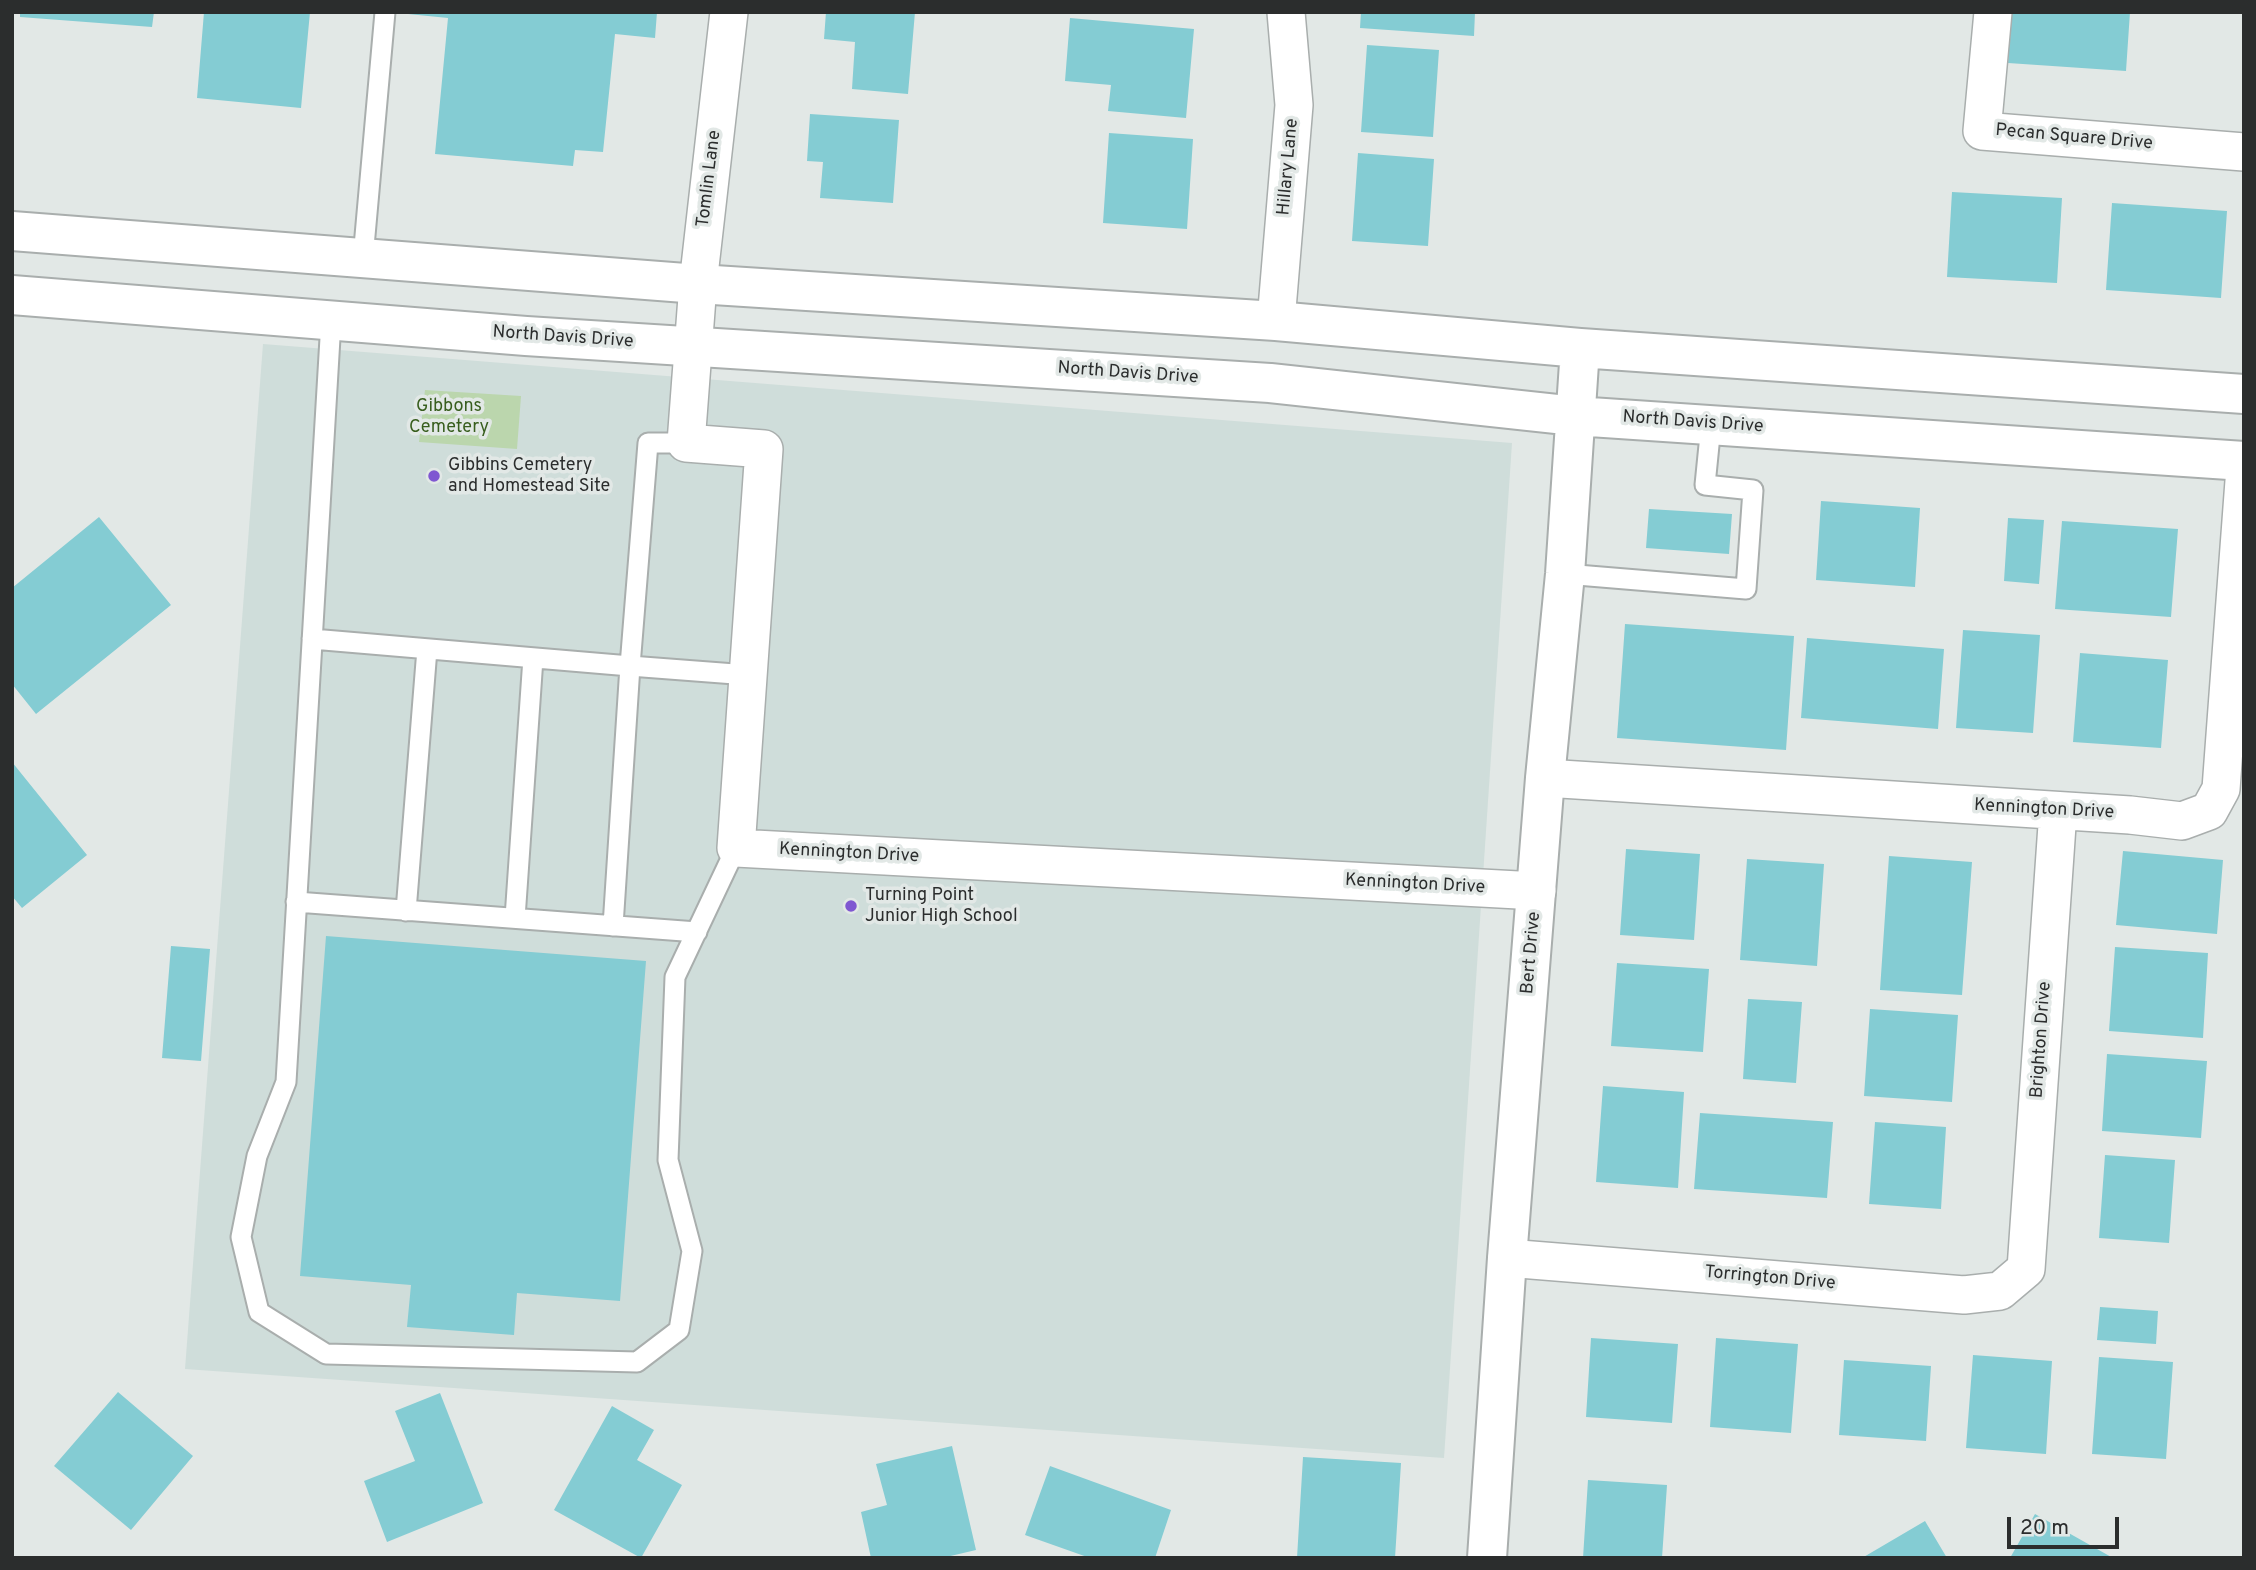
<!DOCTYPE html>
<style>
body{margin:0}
#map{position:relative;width:2256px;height:1570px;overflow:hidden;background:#e2e8e6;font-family:Overpass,sans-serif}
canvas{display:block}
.frame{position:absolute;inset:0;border:14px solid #2b2d2d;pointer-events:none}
.scale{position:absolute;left:2007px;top:1517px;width:112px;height:32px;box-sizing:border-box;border:4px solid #2b2d2d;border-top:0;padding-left:9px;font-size:21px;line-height:24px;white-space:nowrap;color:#2b2d2d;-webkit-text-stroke:5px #e2e8e6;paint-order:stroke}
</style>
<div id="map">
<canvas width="2256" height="1570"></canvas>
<div class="frame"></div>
<div class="scale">20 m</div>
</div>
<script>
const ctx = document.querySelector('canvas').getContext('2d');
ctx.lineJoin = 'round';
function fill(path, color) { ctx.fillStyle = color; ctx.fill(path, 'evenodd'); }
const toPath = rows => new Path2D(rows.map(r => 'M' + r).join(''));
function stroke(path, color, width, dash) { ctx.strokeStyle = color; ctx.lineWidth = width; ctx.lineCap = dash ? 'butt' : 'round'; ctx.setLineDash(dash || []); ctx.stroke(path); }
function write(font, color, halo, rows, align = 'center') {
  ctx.font = font + ' Overpass,sans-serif'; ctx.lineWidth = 7; ctx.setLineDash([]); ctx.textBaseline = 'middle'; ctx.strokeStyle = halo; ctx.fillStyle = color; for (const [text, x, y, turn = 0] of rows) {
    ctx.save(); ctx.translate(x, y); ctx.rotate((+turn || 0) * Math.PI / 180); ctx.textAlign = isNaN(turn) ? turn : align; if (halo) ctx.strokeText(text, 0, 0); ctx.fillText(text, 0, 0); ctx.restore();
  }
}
const built = toPath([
 [263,344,1512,443,1444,1458,185,1369]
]);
const green = toPath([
 [425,390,521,396,517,449,419,442]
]);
const building = toPath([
 [20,12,154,12,152,27,20,17],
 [204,12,310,12,301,108,197,98],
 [408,12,657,12,655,38,615,34,603,152,575,150,573,166,435,154,448,18,408,14],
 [826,12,915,12,908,94,852,89,855,42,824,39],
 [1361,12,1475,12,1474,36,1360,28],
 [2011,12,2130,12,2126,71,2008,63],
 [1070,18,1194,29,1186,118,1108,111,1111,85,1065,81],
 [1367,45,1439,50,1433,137,1361,132],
 [810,114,899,120,893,203,820,198,823,162,807,161],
 [1109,133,1193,139,1187,229,1103,223],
 [1358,153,1434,159,1428,246,1352,241],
 [1952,192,2062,198,2057,283,1947,277],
 [2112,203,2227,211,2221,298,2106,290],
 [1821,501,1920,508,1915,587,1816,580],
 [1649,509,1732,514,1729,554,1646,548],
 [99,517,171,605,36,714,12,684,12,588],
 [2008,518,2044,520,2039,584,2004,581],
 [2062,521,2178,529,2171,617,2055,609],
 [1625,624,1794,636,1786,750,1617,738],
 [1963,630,2040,635,2033,733,1956,728],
 [1807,638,1944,649,1938,729,1801,718],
 [2080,653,2168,660,2161,748,2073,742],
 [12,762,87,855,22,908,12,896],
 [1626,849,1700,854,1694,940,1620,935],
 [2123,851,2223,860,2217,934,2116,925],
 [1889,856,1972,862,1962,995,1880,990],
 [1747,859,1824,864,1817,966,1740,960],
 [326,936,646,961,620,1301,517,1293,514,1335,407,1327,411,1285,300,1276],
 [171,946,210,949,201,1061,162,1058],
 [2115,947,2208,953,2203,1038,2109,1031],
 [1617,963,1709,969,1703,1052,1611,1046],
 [1748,999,1802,1002,1796,1083,1743,1079],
 [1870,1009,1958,1015,1952,1102,1864,1096],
 [2107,1054,2207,1061,2201,1138,2102,1131],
 [1603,1086,1684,1092,1678,1188,1596,1182],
 [1700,1113,1833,1122,1827,1198,1694,1189],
 [1875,1122,1946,1127,1941,1209,1869,1204],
 [2105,1155,2175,1160,2169,1243,2099,1238],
 [2100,1307,2158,1311,2156,1344,2097,1340],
 [1591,1338,1678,1344,1672,1423,1586,1417],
 [1716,1338,1798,1344,1791,1433,1710,1427],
 [1973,1355,2052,1361,2046,1454,1966,1448],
 [2099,1357,2173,1362,2166,1459,2092,1454],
 [1844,1360,1931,1366,1926,1441,1839,1435],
 [118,1392,193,1456,131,1530,54,1466],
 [440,1393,483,1503,387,1542,364,1481,415,1461,395,1411],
 [612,1406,654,1430,637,1460,682,1485,641,1558,554,1510],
 [952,1446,976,1550,942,1558,871,1558,861,1512,887,1505,876,1464],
 [1303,1457,1401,1463,1395,1558,1297,1558],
 [1050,1466,1171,1510,1155,1558,1090,1558,1025,1535],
 [1588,1480,1667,1485,1662,1558,1583,1558],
 [2035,1514,2113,1558,2010,1558],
 [1925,1521,1947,1558,1862,1558]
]);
const lane = toPath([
 [363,258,385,12],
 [331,321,286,1082,257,1156,241,1237,259,1312,326,1354,637,1362,679,1330,692,1251,668,1160,675,977,736,848],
 [1565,574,1746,589,1753,490,1705,485,1711,425],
 [312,639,630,666,648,443,686,443],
 [296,902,697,932],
 [406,911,427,649],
 [515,918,533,658],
 [613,926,630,666,748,675]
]);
const street = toPath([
 [729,12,698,284,686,443,764,449,736,848,1537,891],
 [1993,12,1982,131,2244,152],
 [1276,321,1294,105,1286,12],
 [1545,778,2130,815,2182,821,2209,811,2221,789,2244,481],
 [1507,1258,1964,1295,2000,1291,2026,1269,2058,811]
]);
const secondary = toPath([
 [12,231,698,284,1276,321,1580,348,2244,394],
 [12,295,526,336,1270,383,1575,416,2244,461],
 [1487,1558,1507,1258,1545,778,1565,574,1580,348]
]);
const markers = [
 [434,476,7,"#7f57d1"],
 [851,906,7,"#7f57d1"]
];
const streetNames = [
 ["Pecan Square Drive",2074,138,5],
 ["Hillary Lane",1289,167,-85],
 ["Tomlin Lane",710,179,-83],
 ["North Davis Drive",563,338,4],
 ["North Davis Drive",1128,374,4],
 ["North Davis Drive",1693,423,4],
 ["Kennington Drive",2044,810,3],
 ["Kennington Drive",849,854,3],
 ["Kennington Drive",1415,885,3],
 ["Bert Drive",1532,953,-85],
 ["Brighton Drive",2042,1040,-86],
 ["Torrington Drive",1770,1279,5]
];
const parkNames = [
 ["Gibbons",449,407],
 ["Cemetery",449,428]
];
const poiNames = [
 ["Gibbins Cemetery",448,466],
 ["and Homestead Site",448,487],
 ["Turning Point",865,896],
 ["Junior High School",865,917]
];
fill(built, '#cfddda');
fill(green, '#bbd6ad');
fill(building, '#84ccd3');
stroke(lane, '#a9aead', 23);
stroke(street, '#a9aead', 40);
stroke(secondary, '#a9aead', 42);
stroke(lane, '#fff', 19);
stroke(street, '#fff', 37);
stroke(secondary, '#fff', 38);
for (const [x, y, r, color] of markers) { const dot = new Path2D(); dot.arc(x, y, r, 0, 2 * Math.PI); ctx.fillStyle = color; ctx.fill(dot); stroke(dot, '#e2e8e6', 2.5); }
write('18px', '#2b2d2d', '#e2e8e6', streetNames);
write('18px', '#385e1e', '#e2e8e6', parkNames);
write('18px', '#2b2d2d', '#e2e8e6', poiNames, 'left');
</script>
